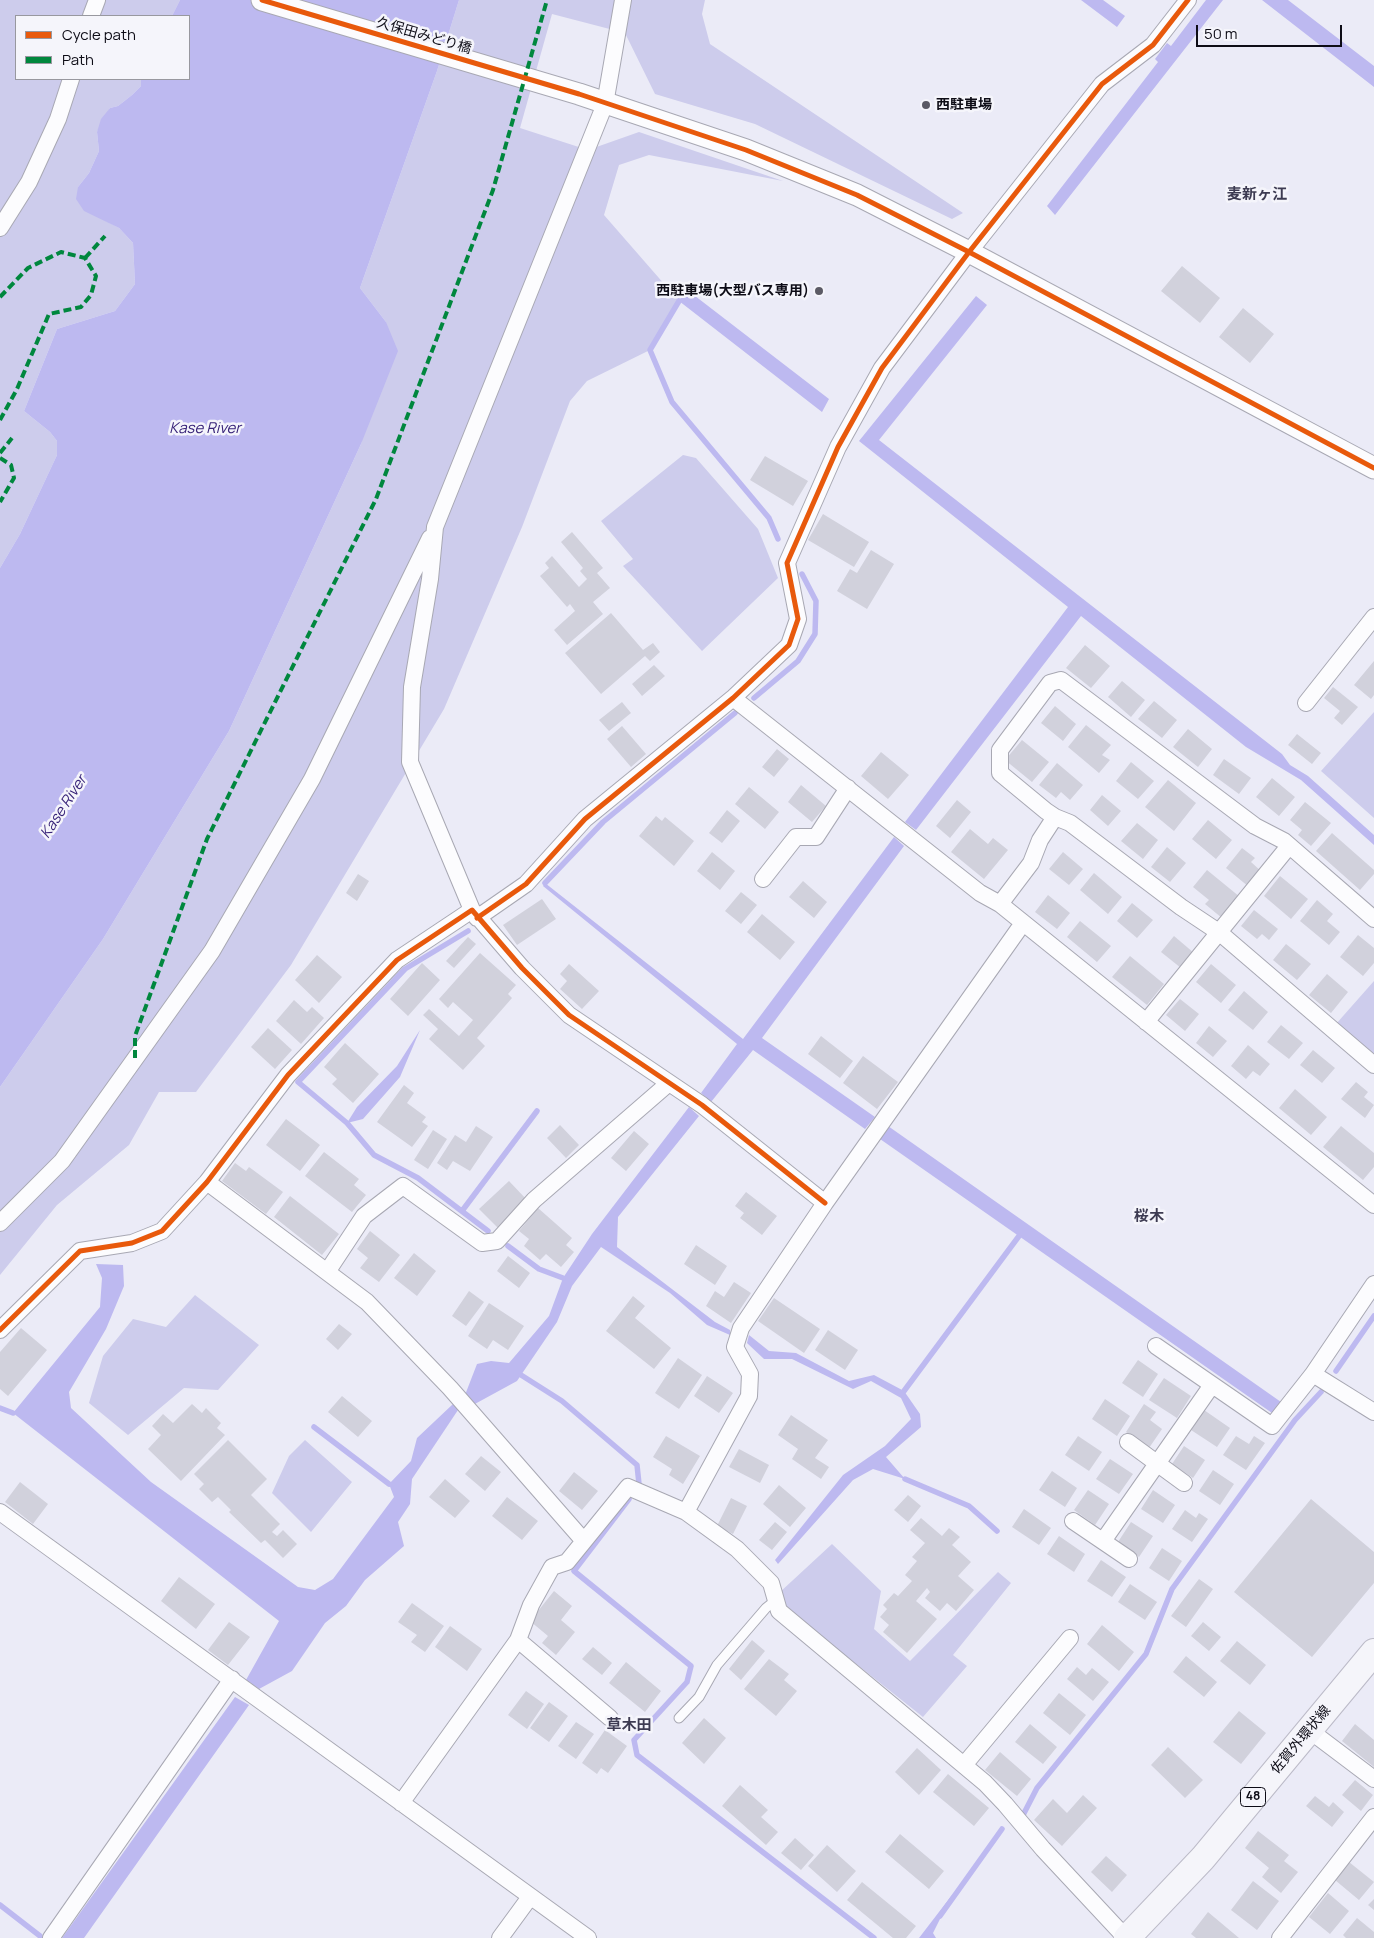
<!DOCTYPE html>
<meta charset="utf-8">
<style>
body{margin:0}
#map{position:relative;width:1374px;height:1938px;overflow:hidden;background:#ebebf7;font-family:Manrope,sans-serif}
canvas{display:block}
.legend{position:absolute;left:15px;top:15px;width:175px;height:65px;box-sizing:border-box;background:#f5f5fb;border:1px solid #98989f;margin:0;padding:6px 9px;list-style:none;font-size:15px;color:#0d0c16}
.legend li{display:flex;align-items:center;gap:10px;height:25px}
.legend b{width:25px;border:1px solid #98989f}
.scale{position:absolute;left:1196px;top:25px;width:146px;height:22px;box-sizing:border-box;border:2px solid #0d0c16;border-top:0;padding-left:6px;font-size:15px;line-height:18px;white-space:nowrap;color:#0d0c16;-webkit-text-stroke:4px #f5f5fb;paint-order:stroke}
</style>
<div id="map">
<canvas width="1374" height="1938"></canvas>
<ul class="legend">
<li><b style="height:6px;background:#e8590c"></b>Cycle path</li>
<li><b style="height:6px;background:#00873e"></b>Path</li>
</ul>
<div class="scale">50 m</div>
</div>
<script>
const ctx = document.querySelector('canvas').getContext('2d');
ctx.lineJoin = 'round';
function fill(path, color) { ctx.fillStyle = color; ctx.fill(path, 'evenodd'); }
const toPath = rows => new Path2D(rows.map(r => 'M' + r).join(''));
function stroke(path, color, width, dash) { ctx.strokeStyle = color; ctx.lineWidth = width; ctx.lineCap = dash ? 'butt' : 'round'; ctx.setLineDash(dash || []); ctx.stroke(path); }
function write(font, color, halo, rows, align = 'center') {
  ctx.font = font + ' Manrope,"Noto Sans JP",sans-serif'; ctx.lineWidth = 5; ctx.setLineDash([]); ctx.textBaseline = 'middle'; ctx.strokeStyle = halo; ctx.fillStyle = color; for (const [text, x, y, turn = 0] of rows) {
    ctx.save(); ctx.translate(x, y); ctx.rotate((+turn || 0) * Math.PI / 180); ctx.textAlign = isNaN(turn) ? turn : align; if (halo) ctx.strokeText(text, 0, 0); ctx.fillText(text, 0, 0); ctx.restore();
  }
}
const green = toPath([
 [0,0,180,0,172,16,16,16,16,79,141,79,141,86,132,95,118,106,110,108,97,132,99,151,89,173,78,187,102,219,119,228,133,243,135,284,115,311,57,329,24,411,50,432,57,441,57,455,20,534,0,568],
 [459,0,705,0,702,14,710,44,963,213,952,219,755,124,655,94,625,33,552,14,520,128,588,150,639,132,783,181,649,155,619,165,604,215,679,301,650,350,587,381,570,401,522,527,444,709,291,965,196,1092,159,1092,129,1145,57,1205,0,1275,0,1087,103,939,229,731,361,444,386,322,360,288,437,71],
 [683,455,696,458,758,529,778,578,702,651,623,566,633,559,601,521],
 [1374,712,1374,818,1321,771],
 [1374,981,1374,1057,1336,1024],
 [195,1295,259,1345,218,1390,184,1388,128,1435,89,1403,103,1356,133,1319,166,1327],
 [305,1440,352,1482,311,1532,272,1493,289,1456],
 [832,1544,881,1591,874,1629,910,1661,998,1572,1011,1583,953,1655,967,1666,923,1717,782,1605,779,1593]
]);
const water = toPath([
 [180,0,459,0,437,71,360,288,386,322,398,351,361,444,229,731,103,939,0,1087,0,568,20,534,57,455,57,441,50,432,24,411,57,329,115,311,135,284,133,243,119,228,84,211,76,199,78,187,89,173,99,151,97,132,101,119,110,108,118,106,132,95,141,86,141,79,189,79,189,16,172,16],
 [1081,0,1103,0,1125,16,1117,27],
 [1206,0,1223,0,1055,215,1047,206,1158,62,1155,59,1167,43,1171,46],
 [1262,0,1288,0,1374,66,1374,87],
 [686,289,829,399,822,412,679,301],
 [976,296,987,305,879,440,1282,754,1290,765,1308,776,1374,835,1374,845,1301,780,1246,747,1081,616,916,830,905,822,1068,607,859,441],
 [894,837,904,846,762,1038,875,1117,865,1129,753,1050,711,1102,701,1093,737,1044,543,886,545,883,743,1039],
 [420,1030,400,1077,363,1119,347,1123,357,1107,397,1066],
 [689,1107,699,1116,618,1217,617,1247,715,1322,730,1330,730,1335,707,1325,670,1293,601,1247,572,1286,557,1322,517,1381,473,1405,465,1395,477,1364,491,1361,509,1363,549,1316,563,1278,592,1234],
 [888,1126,1281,1402,1272,1413,880,1139],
 [96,1264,123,1265,124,1286,106,1329,69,1392,71,1408,151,1482,298,1587,315,1590,333,1579,394,1497,389,1484,411,1461,417,1438,453,1404,458,1410,412,1479,410,1504,398,1522,404,1546,365,1580,346,1606,325,1623,292,1671,259,1689,246,1680,279,1621,13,1413,100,1307,102,1278],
 [749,1335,769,1351,796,1353,849,1381,874,1375,904,1391,920,1414,921,1427,886,1457,905,1479,873,1469,853,1480,778,1564,775,1560,843,1475,885,1446,911,1419,901,1398,871,1381,853,1389,792,1359,764,1359,747,1343],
 [235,1697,249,1705,84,1938,62,1938],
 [952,1895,933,1933,936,1938,919,1938]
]);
const stream = toPath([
 [679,301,650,350,672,402,769,518,778,539],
 [754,698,798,661,815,634,816,601,802,574],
 [545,883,603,822,735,713],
 [468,931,405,969,298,1082,347,1123,374,1155,418,1178,488,1231],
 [462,1211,537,1111],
 [508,1246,539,1269,563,1278],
 [1336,1371,1374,1316],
 [521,1375,562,1401,637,1465,639,1484],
 [904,1391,1019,1236],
 [0,1408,13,1413],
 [314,1427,389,1484],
 [905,1479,969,1506,997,1531],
 [629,1499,574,1571,691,1666,687,1682,634,1740,637,1755,874,1938],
 [1021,1819,1037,1788,1146,1654,1172,1589,1295,1420,1321,1392],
 [0,1905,40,1936],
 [940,1916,1002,1829]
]);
const building = toPath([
 [1182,266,1220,298,1200,323,1161,291],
 [1243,308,1274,334,1250,363,1219,337],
 [765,456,808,481,793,506,750,480],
 [823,514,869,542,854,567,808,540],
 [572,532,603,568,597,573,610,588,593,602,603,614,567,645,554,630,575,611,570,604,567,607,540,576,549,568,545,563,552,556,579,587,587,579,580,571,583,568,561,542],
 [871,550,894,564,867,609,837,591,850,569,857,573],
 [611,613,643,650,653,643,660,652,650,661,645,656,601,694,565,653],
 [1085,645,1110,666,1091,688,1066,668],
 [1374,661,1374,695,1371,699,1354,685],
 [654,665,665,676,642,696,632,684],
 [1122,681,1145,700,1131,717,1108,697],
 [1333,687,1358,707,1342,725,1334,718,1340,711,1324,698],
 [1154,701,1177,720,1162,738,1138,719],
 [622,702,631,713,609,731,599,720],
 [1055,706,1076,724,1063,741,1041,723],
 [1086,725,1111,745,1102,755,1110,760,1099,773,1068,747],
 [622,726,646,754,631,767,607,739],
 [1188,729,1212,749,1198,767,1173,747],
 [1297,734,1321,753,1312,764,1288,745],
 [1022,740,1049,762,1032,782,1005,760],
 [777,749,789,759,774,777,762,767],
 [881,752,909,775,888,799,861,776],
 [1224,759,1251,778,1239,794,1213,775],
 [1131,762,1154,781,1138,799,1116,781],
 [1057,763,1083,785,1070,800,1061,792,1056,798,1039,785],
 [1272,778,1295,797,1279,816,1256,797],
 [1168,780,1196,803,1174,831,1145,807],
 [801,785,826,806,812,822,788,802],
 [749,787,779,812,765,829,735,804],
 [1102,795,1121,811,1108,826,1090,810],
 [957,800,971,812,950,838,936,826],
 [1305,802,1331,823,1311,846,1298,835,1302,830,1290,820],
 [727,810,740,821,722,843,709,833],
 [656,816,662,821,665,817,694,841,674,866,639,836],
 [1208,820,1232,840,1216,859,1192,839],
 [1137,823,1158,840,1143,859,1121,841],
 [970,829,988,844,993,838,1008,850,984,879,951,852],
 [1332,833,1374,870,1374,874,1360,890,1316,851],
 [1167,847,1186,863,1170,882,1151,867],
 [1242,848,1255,858,1251,862,1262,872,1249,887,1226,868],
 [712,852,735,871,720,890,697,871],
 [1063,852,1083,869,1069,885,1049,869],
 [1207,870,1240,897,1222,918,1205,904,1209,900,1193,887],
 [1094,873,1122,897,1108,914,1080,890],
 [358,874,369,881,357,901,346,893],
 [1280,876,1308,899,1291,919,1264,896],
 [803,881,827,902,814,918,789,897],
 [741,892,757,905,741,924,725,911],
 [1048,895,1070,913,1057,929,1035,912],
 [542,899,556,919,517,945,503,925],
 [1317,900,1333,914,1327,921,1340,932,1329,945,1300,921],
 [1132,903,1153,920,1137,938,1117,921],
 [1254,910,1278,929,1269,940,1262,934,1257,939,1241,926],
 [762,914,795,942,780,960,747,932],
 [1080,921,1111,946,1097,962,1067,937],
 [1358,935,1374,948,1374,963,1363,976,1340,957],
 [1174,936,1194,953,1181,968,1161,952],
 [468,937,476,944,454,968,446,961],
 [1286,944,1311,964,1297,980,1273,960],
 [480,953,516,985,508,994,512,998,477,1038,485,1046,463,1070,429,1039,438,1029,423,1015,429,1009,459,1036,473,1020,453,1002,448,1008,439,999],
 [317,955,342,977,319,1003,295,980],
 [1130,956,1164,984,1147,1005,1112,977],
 [422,963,440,980,408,1016,390,999],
 [569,964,599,991,582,1009,560,989,567,981,560,974],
 [1211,964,1236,985,1221,1003,1196,982],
 [1327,974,1348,992,1331,1013,1309,995],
 [1244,991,1268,1012,1253,1030,1228,1010],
 [1180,999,1199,1014,1185,1031,1166,1015],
 [294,1000,307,1012,312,1007,324,1018,301,1044,276,1021],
 [1281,1025,1303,1043,1289,1059,1267,1042],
 [1209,1026,1227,1041,1213,1057,1196,1043],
 [268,1028,292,1050,275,1069,251,1047],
 [821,1036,853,1061,840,1078,808,1054],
 [345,1043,379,1074,353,1103,332,1084,337,1079,324,1067],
 [1248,1045,1270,1064,1260,1076,1253,1071,1246,1079,1231,1066],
 [1313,1050,1335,1068,1322,1083,1300,1065],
 [863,1056,898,1082,877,1109,843,1083],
 [1356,1082,1368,1092,1364,1097,1374,1105,1365,1118,1341,1099],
 [404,1085,414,1093,407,1103,426,1117,422,1122,428,1126,412,1147,377,1122],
 [1295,1089,1327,1117,1311,1135,1279,1108],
 [286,1119,320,1145,300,1171,266,1145],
 [560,1125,579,1145,566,1158,547,1138],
 [476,1126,493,1137,470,1171,453,1161,447,1170,437,1163,455,1135,466,1142],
 [1341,1126,1374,1153,1374,1167,1363,1180,1323,1147],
 [433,1130,447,1139,428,1169,414,1160],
 [634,1131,649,1144,626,1171,611,1158],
 [324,1152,359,1179,354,1185,366,1195,352,1212,305,1176],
 [235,1163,246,1171,249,1167,283,1192,266,1214,222,1181],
 [509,1181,527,1200,498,1228,479,1209],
 [746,1192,777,1216,762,1235,740,1218,744,1213,735,1206],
 [290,1196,339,1234,322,1255,274,1217],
 [538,1208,572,1238,566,1245,574,1252,561,1267,546,1254,540,1260,524,1246,529,1239,519,1231],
 [370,1231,400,1255,379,1282,360,1268,368,1258,357,1249],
 [696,1245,727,1266,715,1285,684,1264],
 [414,1253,436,1271,417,1296,394,1278],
 [508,1256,530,1273,519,1288,497,1271],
 [734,1282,751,1293,731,1323,706,1306,715,1291,724,1297],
 [469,1291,484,1302,466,1326,452,1316],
 [633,1296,645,1306,635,1318,671,1348,654,1369,606,1331],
 [774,1298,820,1329,804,1353,758,1321],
 [489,1303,524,1326,508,1350,493,1340,487,1349,468,1336],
 [339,1324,352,1334,338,1350,326,1339],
 [21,1328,47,1350,8,1396,0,1389,0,1352],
 [828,1330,858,1350,845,1370,815,1350],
 [678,1358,702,1375,679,1409,655,1393],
 [1138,1360,1158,1374,1143,1397,1122,1383],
 [707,1376,733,1393,719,1413,694,1396],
 [1164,1378,1191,1396,1177,1418,1149,1400],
 [342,1396,372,1421,358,1437,328,1412],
 [1105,1399,1130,1416,1117,1436,1092,1419],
 [192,1404,202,1413,206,1408,221,1423,217,1428,225,1435,181,1481,148,1449,161,1435,152,1426,163,1414,173,1423],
 [1144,1404,1156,1412,1150,1420,1162,1429,1149,1448,1126,1432],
 [1204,1410,1230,1428,1217,1447,1191,1430],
 [791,1415,828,1440,815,1458,829,1467,821,1479,792,1459,798,1449,778,1435],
 [666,1436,700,1456,683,1484,669,1475,672,1469,653,1457],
 [1078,1436,1102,1452,1089,1471,1065,1455],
 [1236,1436,1249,1444,1254,1436,1265,1443,1246,1470,1223,1455],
 [228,1440,267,1479,251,1495,280,1524,272,1532,277,1536,283,1530,297,1544,283,1558,265,1540,261,1543,229,1512,231,1510,218,1497,212,1502,199,1489,204,1484,194,1474],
 [1184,1446,1205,1460,1193,1478,1172,1464],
 [739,1449,769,1465,760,1483,729,1467],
 [481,1456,501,1472,485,1491,465,1474],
 [1110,1459,1133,1474,1119,1494,1096,1479],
 [1213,1470,1234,1484,1220,1505,1199,1491],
 [1052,1471,1077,1488,1065,1507,1039,1490],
 [574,1472,598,1491,582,1510,559,1491],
 [445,1479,470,1501,455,1518,429,1497],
 [20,1482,48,1504,33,1524,5,1502],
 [779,1485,806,1508,790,1527,763,1504],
 [1088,1490,1109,1504,1095,1525,1074,1510],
 [1153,1490,1175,1505,1163,1523,1141,1509],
 [908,1495,921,1506,908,1522,894,1510],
 [507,1497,538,1521,522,1540,492,1516],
 [731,1498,747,1506,733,1534,717,1526],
 [1311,1499,1374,1552,1374,1583,1312,1657,1234,1592],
 [1024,1509,1051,1528,1039,1545,1012,1527],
 [1185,1510,1196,1518,1199,1513,1208,1519,1192,1542,1172,1529],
 [921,1518,942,1536,949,1528,960,1537,952,1545,971,1562,958,1576,974,1590,956,1611,947,1603,940,1611,925,1598,930,1592,927,1588,916,1601,937,1619,907,1653,883,1632,889,1625,880,1617,887,1609,883,1605,894,1593,898,1596,912,1581,905,1575,917,1561,912,1557,925,1543,910,1530],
 [775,1522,787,1532,772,1550,759,1540],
 [1131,1522,1153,1536,1139,1557,1118,1542],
 [1059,1536,1085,1554,1074,1572,1047,1554],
 [1162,1548,1182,1561,1169,1581,1149,1568],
 [1101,1560,1126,1577,1112,1597,1087,1581],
 [179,1577,215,1604,196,1629,161,1601],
 [1199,1579,1213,1589,1186,1627,1171,1616],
 [1130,1584,1157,1602,1145,1620,1118,1602],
 [554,1591,572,1606,561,1620,575,1632,556,1655,542,1643,548,1636,530,1621],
 [412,1603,444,1626,425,1652,411,1642,417,1635,398,1622],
 [229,1622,250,1637,228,1665,208,1650],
 [1203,1622,1221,1637,1209,1651,1191,1636],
 [1102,1625,1134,1652,1119,1671,1087,1644],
 [450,1626,482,1649,467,1671,435,1647],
 [752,1640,765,1651,741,1680,729,1669],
 [1237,1641,1266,1665,1250,1685,1220,1661],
 [593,1647,612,1663,602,1675,582,1659],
 [1186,1656,1217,1682,1204,1697,1173,1672],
 [769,1659,789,1674,784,1680,797,1691,776,1716,744,1689],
 [626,1662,661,1691,645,1712,609,1683],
 [1077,1667,1086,1675,1092,1668,1109,1682,1093,1701,1067,1679],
 [526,1691,544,1704,527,1729,508,1715],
 [1059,1693,1086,1715,1070,1735,1043,1713],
 [549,1702,568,1716,549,1742,530,1728],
 [1239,1711,1266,1733,1241,1764,1213,1742],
 [704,1718,726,1738,704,1764,682,1743],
 [576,1722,594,1734,576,1759,558,1746],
 [1030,1724,1057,1747,1043,1764,1015,1742],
 [1355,1724,1374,1740,1374,1767,1342,1741],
 [605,1730,627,1746,608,1773,601,1768,597,1774,582,1763],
 [1168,1747,1203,1780,1185,1798,1151,1765],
 [917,1748,941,1770,919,1795,895,1772],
 [1000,1752,1031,1779,1017,1796,985,1770],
 [948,1774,989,1808,974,1826,933,1792],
 [1355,1780,1373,1795,1361,1811,1342,1795],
 [740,1785,768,1810,761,1817,778,1832,766,1845,722,1806],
 [1083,1795,1097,1808,1062,1846,1034,1820,1053,1799,1067,1813],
 [1315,1796,1329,1807,1333,1802,1344,1812,1332,1827,1306,1806],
 [1258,1831,1289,1855,1284,1861,1298,1872,1281,1893,1262,1877,1269,1868,1245,1848],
 [900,1834,944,1871,929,1889,885,1852],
 [795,1838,814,1855,801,1870,781,1853],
 [827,1845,856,1871,837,1892,808,1866],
 [1106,1856,1127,1875,1112,1892,1091,1872],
 [1349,1862,1374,1882,1359,1900,1335,1880],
 [1253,1881,1279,1901,1257,1930,1231,1910],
 [862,1882,916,1926,906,1938,893,1938,847,1900],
 [1328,1893,1349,1911,1330,1934,1309,1917],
 [1374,1899,1374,1910,1368,1905],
 [1208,1912,1239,1938,1196,1938,1191,1934],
 [1357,1918,1374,1932,1374,1938,1346,1938,1343,1935]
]);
const service = toPath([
 [679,1718,699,1697,717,1665,766,1608,776,1600]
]);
const minor = toPath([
 [91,16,97,0],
 [0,228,29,182,58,119,71,79],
 [733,698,980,893,1000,904,1374,1205],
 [1306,703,1374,617],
 [763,879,796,837,816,837,848,788],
 [1000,904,1031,863,1040,840,1055,817],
 [472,910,410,762,412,687,430,579,435,527,605,104,623,0],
 [477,918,526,884,585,819,733,698,789,645,798,619,787,563,838,447,882,368,969,252,1102,84,1153,45,1188,0],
 [1374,919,1284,841,1255,826,1061,680,1050,683,1000,750,1000,773,1046,811,1055,817,1070,823,1181,907,1220,933,1374,1065],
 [1146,1022,1289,846],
 [207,1182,367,1302,450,1388,583,1540],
 [0,1223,62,1161,212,951,312,779,430,538],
 [327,1272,364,1216,403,1186,482,1243,497,1241,534,1200,669,1083],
 [1374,1284,1313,1374,1374,1412],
 [0,1330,80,1251,132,1243,162,1231,207,1182,288,1075,397,960,472,910,522,968,569,1015,702,1105,825,1203],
 [1156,1346,1272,1426,1313,1374],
 [1128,1442,1184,1483],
 [0,1512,588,1938],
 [686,1512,749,1396,750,1374,735,1347,741,1328,825,1203,1023,923],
 [1073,1521,1129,1559],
 [1103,1541,1212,1385],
 [518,1640,610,1718],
 [1309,1730,1374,1779],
 [964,1765,1070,1638],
 [401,1803,518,1640,531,1605,552,1567,567,1562,628,1487,686,1512,737,1549,771,1583,779,1611,985,1783,1005,1804,1043,1849,1126,1938],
 [51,1938,232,1679],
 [500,1938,530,1897],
 [1280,1938,1374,1817]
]);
const tertiary = toPath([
 [262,0,579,94,746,150,857,195,969,252,1374,468]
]);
const primary = toPath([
 [1127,1938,1203,1858,1374,1652]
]);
const quiet = toPath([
 [85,258,105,236],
 [0,297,28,268,61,252,85,258,96,276,91,295,81,307,49,314,17,389,0,420],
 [0,453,12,438],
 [0,458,11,465,14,478,0,502],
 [135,1058,135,1036,207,839,376,499,493,190,547,0]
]);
const cycleway = toPath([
 [262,0,579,94,746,150,857,195,969,252,1374,468],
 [477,918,526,884,585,819,733,698,789,645,798,619,787,563,838,447,882,368,969,252,1102,84,1153,45,1188,0],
 [0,1330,80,1251,132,1243,162,1231,207,1182,288,1075,397,960,472,910,522,968,569,1015,702,1105,825,1203]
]);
const markers = [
 [926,105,5,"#5b5a65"],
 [819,291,5,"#5b5a65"]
];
const shields = [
 [1253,1797,25]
];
const shieldNames = [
 ["48",1253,1797]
];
const streetNames = [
 ["久保田みどり橋",424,36,16],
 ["佐賀外環状線",1301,1740,-50]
];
const poiNames = [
 ["西駐車場",936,105],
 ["西駐車場(大型バス専用)",809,291,"right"]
];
const neighbourhoodNames = [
 ["麦新ヶ江",1257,195],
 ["桜木",1149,1217],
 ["草木田",629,1726]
];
const waterNames = [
 ["Kase River",205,429],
 ["Kase River",64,807,-57]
];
fill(green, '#cdccec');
fill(water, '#bdb9f0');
stroke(stream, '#bdb9f0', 5.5);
fill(building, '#d1d1dc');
stroke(service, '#a8a8b3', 11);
stroke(minor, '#a8a8b3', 18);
stroke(tertiary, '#a8a8b3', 23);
stroke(primary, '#bcbbc8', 28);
stroke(service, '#fcfcfe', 9);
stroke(minor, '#fcfcfe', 16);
stroke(tertiary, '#fcfcfe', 21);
stroke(primary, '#f5f5fa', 26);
stroke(quiet, '#00873e', 4, [8, 4]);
stroke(cycleway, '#e8590c', 5);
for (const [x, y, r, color] of markers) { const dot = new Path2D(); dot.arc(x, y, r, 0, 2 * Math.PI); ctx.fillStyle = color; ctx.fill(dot); stroke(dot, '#f5f5fb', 2); }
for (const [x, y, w] of shields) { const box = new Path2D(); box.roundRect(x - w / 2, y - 9.5, w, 19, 4); ctx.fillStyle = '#f5f5fb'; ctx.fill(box); stroke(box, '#0d0c16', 1); }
write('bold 12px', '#0d0c16', null, shieldNames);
write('14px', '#0d0c16', '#f5f5fb', streetNames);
write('bold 14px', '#0d0c16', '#f5f5fb', poiNames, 'left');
write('bold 15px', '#3d3b52', '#f5f5fb', neighbourhoodNames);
write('italic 15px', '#382479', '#f5f5fb', waterNames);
</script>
